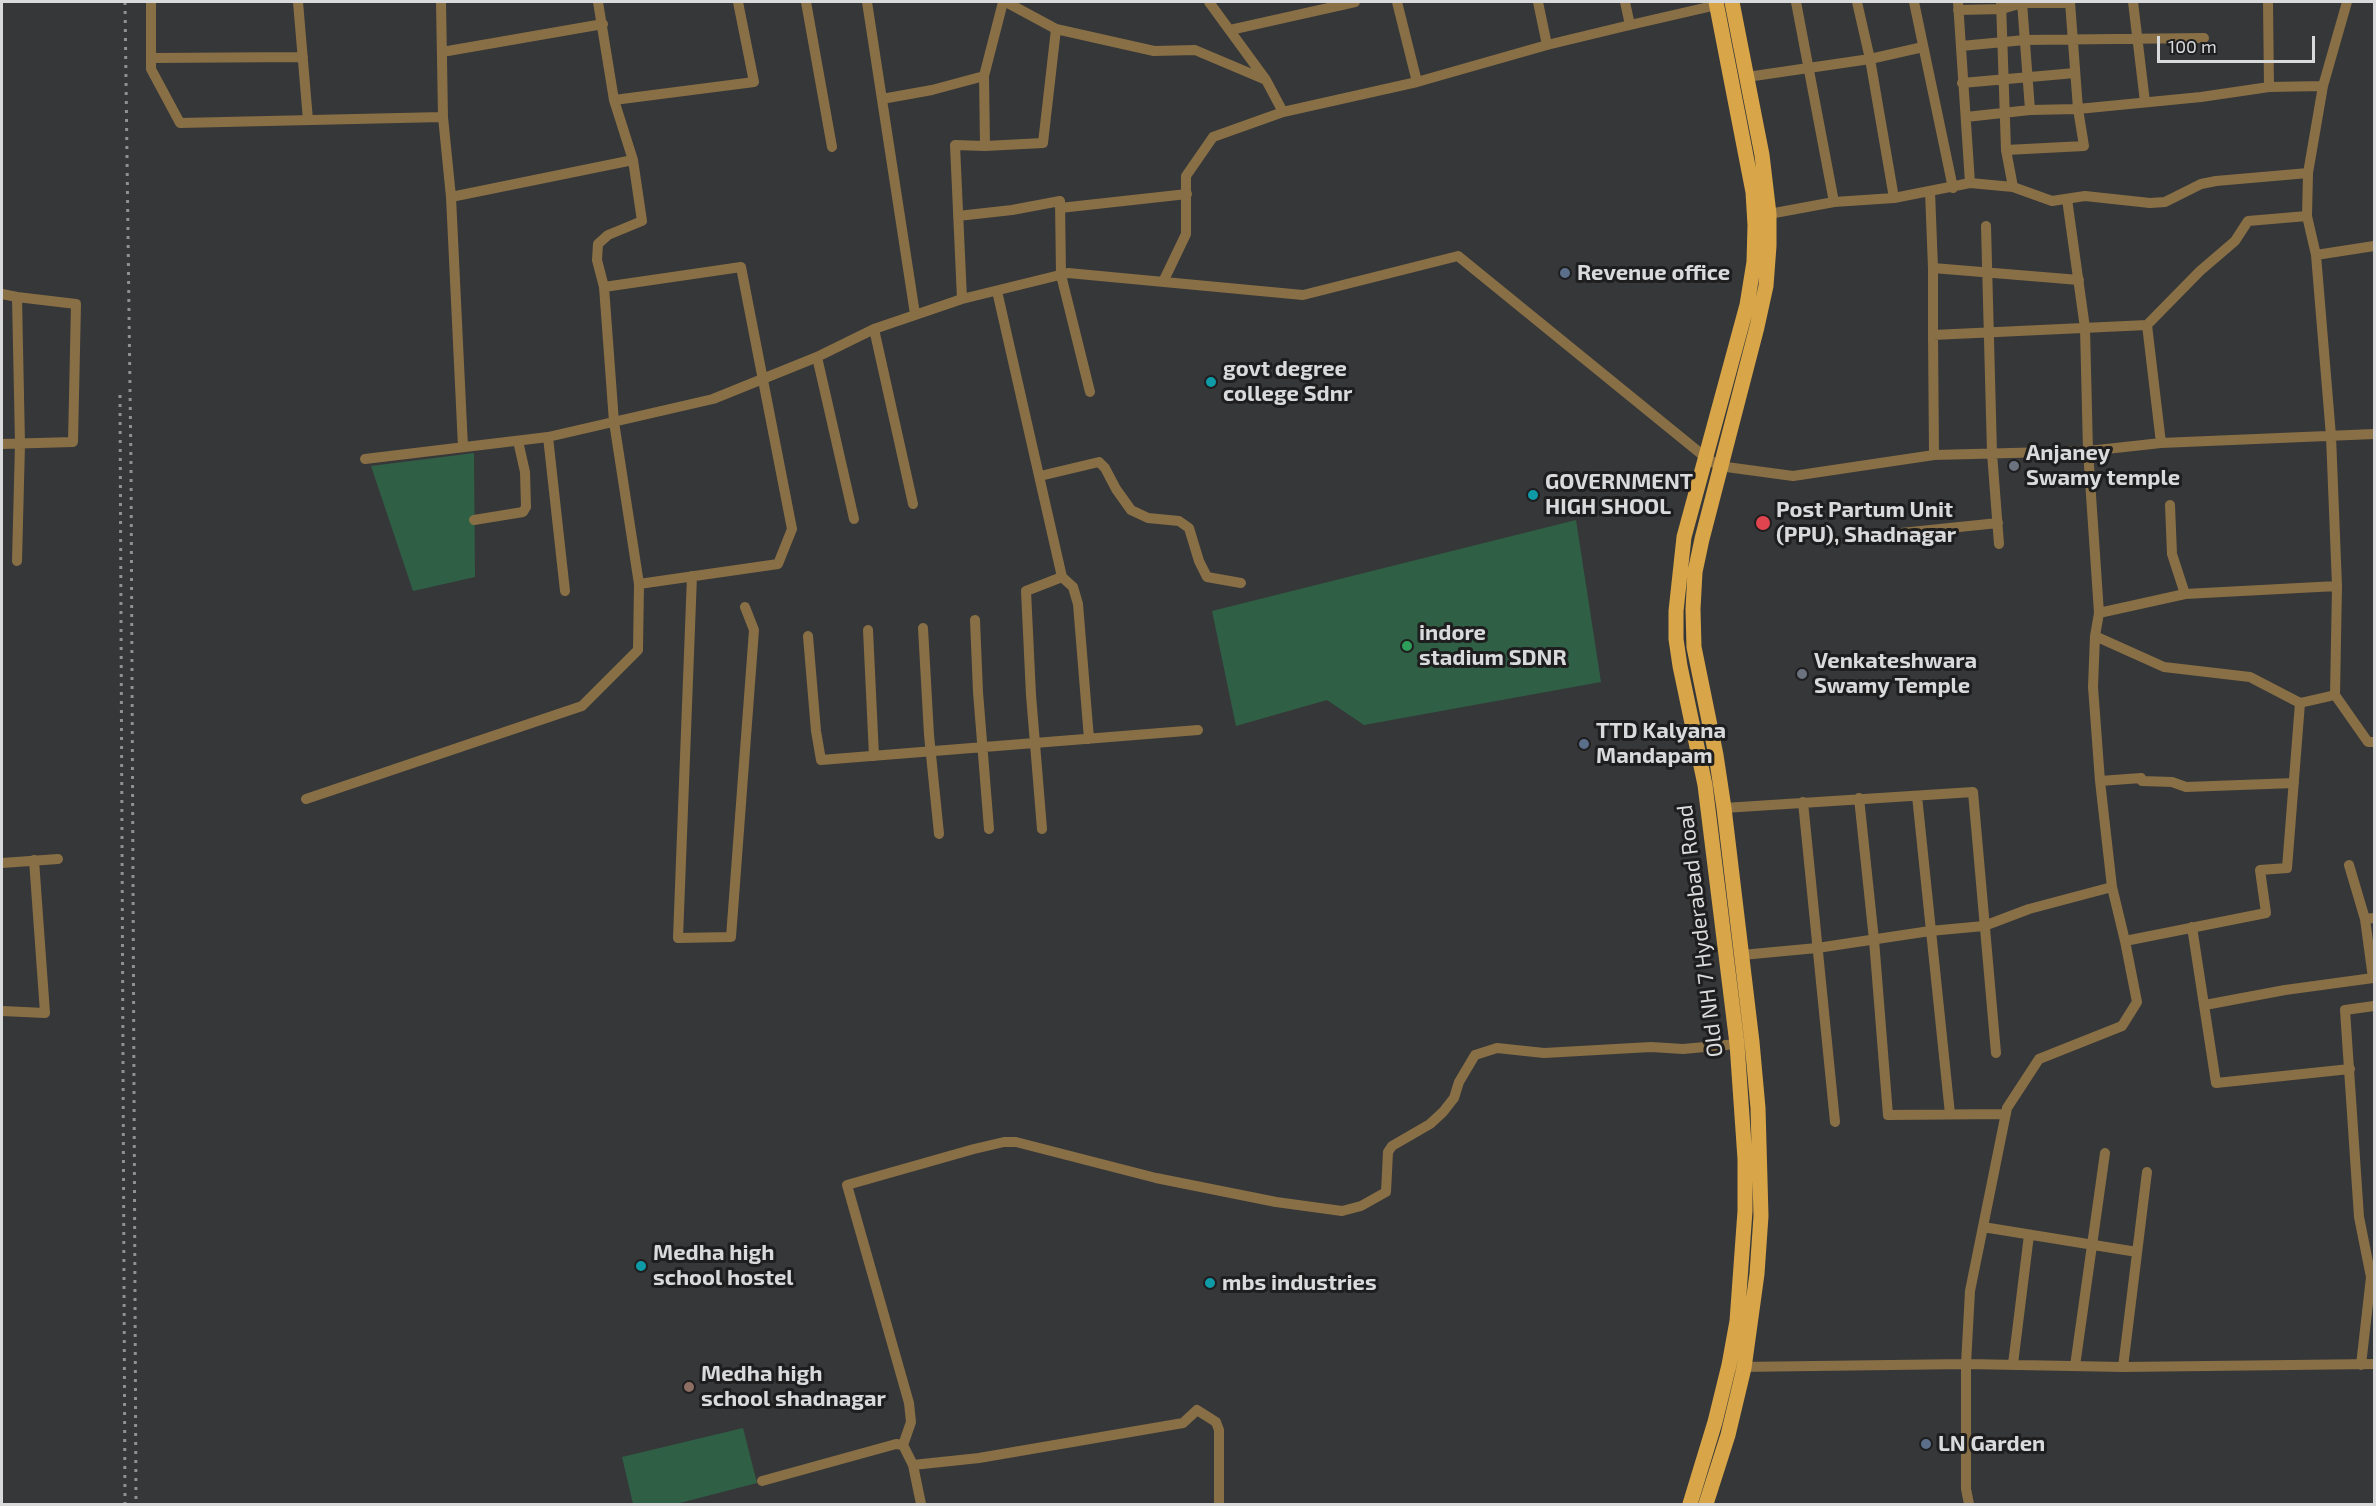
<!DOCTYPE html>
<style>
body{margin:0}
#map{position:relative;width:2376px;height:1506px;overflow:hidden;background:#363739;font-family:"Exo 2",sans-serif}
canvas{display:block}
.frame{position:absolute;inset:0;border:3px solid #d9dadc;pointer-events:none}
.scale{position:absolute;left:2157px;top:36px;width:158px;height:27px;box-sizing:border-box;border:3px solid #d9dadc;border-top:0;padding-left:8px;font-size:18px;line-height:21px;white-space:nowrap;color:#d9dadc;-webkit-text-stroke:4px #1e1e1f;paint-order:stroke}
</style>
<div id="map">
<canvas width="2376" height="1506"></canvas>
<div class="frame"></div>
<div class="scale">100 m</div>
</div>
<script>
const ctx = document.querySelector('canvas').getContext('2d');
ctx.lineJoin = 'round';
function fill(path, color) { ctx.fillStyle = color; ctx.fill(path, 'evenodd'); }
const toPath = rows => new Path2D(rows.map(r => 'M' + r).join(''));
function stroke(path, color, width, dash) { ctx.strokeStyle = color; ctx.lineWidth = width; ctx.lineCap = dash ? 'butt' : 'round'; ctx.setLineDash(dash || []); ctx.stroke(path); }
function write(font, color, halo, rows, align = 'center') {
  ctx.font = font + ' "Exo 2",sans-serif'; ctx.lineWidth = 6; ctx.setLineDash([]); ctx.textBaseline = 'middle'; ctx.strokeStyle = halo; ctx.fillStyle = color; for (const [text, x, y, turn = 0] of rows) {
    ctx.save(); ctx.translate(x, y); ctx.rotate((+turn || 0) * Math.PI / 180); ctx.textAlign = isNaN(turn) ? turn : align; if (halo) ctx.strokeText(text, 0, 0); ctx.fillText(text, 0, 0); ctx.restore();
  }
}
const green = toPath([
 [474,453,475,577,413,591,371,466],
 [1576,520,1601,682,1364,725,1327,700,1236,726,1212,611],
 [743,1428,757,1483,676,1504,633,1504,622,1457]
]);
const street = toPath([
 [151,2,151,69,180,123,443,117],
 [298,2,308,120],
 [441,2,443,117,451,197,633,160,614,100],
 [598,2,614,100,754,82,738,2],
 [806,2,832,147],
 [867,2,915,314],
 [1006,2,1056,29,1154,51,1195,50,1266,80,1283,112,1213,137,1186,176,1186,234,1163,282],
 [1209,2,1266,80],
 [1397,2,1417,82],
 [1538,2,1547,45],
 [1625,2,1630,25,1717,5],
 [1796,2,1834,202],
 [1857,2,1870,59,1894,198],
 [1914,2,1953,188],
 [1958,2,1970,183],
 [2001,2,2006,150,2013,187],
 [2022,2,2030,110],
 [2133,2,2145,102],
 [2268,2,2269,87],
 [1958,10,2002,9,2022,3,2070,3],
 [1230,30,1355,2],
 [1961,46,2025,40,2204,38],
 [442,52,603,24],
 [151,58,303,57],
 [1747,77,1870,59,1923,47],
 [1962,83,2075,73],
 [882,99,932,90,984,76],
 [1283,112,1417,82,1547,45,1630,25],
 [1966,117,2030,110,2078,109,2201,97,2269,87,2323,86],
 [985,146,1043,143,1056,29],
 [2006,150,2084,146,2078,109,2070,2],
 [633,160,642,221,608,235,598,244,597,260,604,287,614,422,639,584],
 [1930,191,1933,268],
 [451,197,463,447],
 [1060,208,1187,194],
 [1769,214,1834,202,1894,198,1970,183,2013,187,2052,201,2085,196,2150,203,2165,202,2201,184,2216,181,2308,173,2323,86,2347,2],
 [958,216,1012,210,1060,201,1061,275,1090,392],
 [1986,226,1992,453,1999,544],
 [2316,255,2374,246],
 [997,291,1062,577,1073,587,1078,604,1089,739],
 [2,294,17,297,20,444,17,561],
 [962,299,955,145,985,146,984,76,1003,2],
 [2147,325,2200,271,2235,241,2248,221,2307,216],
 [874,329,913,504],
 [1933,335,1933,268,2079,280],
 [817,357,854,519],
 [548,437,565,591],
 [2,444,73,442,76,304,17,297],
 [1934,455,1933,335,2147,325,2161,443],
 [365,459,548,437,713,399,817,357,874,329,962,299,1068,273,1303,295,1458,256,1705,457,1719,466,1793,476,1934,455,2088,451,2161,443,2374,434],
 [1040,476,1099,462,1105,468,1116,489,1131,510,1148,518,1179,521,1189,528,1199,561,1207,577,1241,583],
 [2170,505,2172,554,2185,594],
 [474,520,523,512,526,507,525,472,518,441],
 [1901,533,1998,523],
 [692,576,678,938,731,937,754,630,745,607],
 [2099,613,2185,594,2337,586],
 [975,620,978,692,989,829],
 [923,628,929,735,939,834],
 [868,630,874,756],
 [808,636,816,731,821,760,1198,730],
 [2095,636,2164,667,2250,677,2300,703],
 [2335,695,2368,742,2374,742],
 [2100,781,2141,778,2142,781,2172,782,2186,787,2294,783],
 [1917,796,1950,1114],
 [1859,798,1874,940,1888,1115,2006,1114],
 [306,799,582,706,638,650,639,584,778,564,792,529,741,267,604,287],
 [1803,802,1835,1122],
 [1724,808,1973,792,1996,1053],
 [1042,829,1031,695,1026,591,1062,577],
 [2,863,58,859],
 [2349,865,2365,919,2374,918],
 [2192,927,2216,1083,2350,1069],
 [2125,941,2266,913,2260,870,2287,868,2300,703,2335,695,2337,586,2331,436,2316,255,2307,216,2308,173],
 [1742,955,1817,948,1930,931,1984,926,2029,909,2112,887],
 [2205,1005,2285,990,2373,978,2365,919],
 [2,1011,45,1013,34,860],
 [1983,1227,2137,1252],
 [2013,1364,2029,1235],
 [2361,1365,2371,1277,2359,1217,2345,1010,2374,1006],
 [2075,1366,2105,1153],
 [1738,1367,1966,1364,2123,1367,2374,1364],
 [2123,1367,2147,1172],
 [903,1445,911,1422,909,1403,847,1185,974,1149,1004,1142,1016,1142,1156,1178,1276,1202,1342,1211,1361,1206,1386,1192,1388,1152,1392,1146,1430,1124,1443,1112,1454,1098,1459,1082,1475,1055,1497,1048,1544,1053,1651,1047,1683,1049,1737,1044],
 [913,1465,979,1458,1183,1423,1197,1410,1216,1422,1219,1430,1219,1504],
 [762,1481,896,1444,903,1445,913,1465,921,1504],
 [1969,1504,1966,1489,1966,1364,1970,1291,2007,1108,2039,1059,2122,1026,2137,1002,2125,941,2112,887,2100,781,2093,687,2095,636,2099,613,2088,451,2085,328,2067,199]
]);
const primary = toPath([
 [1690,1504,1715,1422,1729,1365,1737,1321,1745,1211,1745,1159,1737,1044,1705,785,1680,666,1676,639,1676,611,1684,537,1747,305,1754,262,1755,225,1753,192,1716,2],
 [1706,1504,1728,1435,1744,1368,1757,1274,1761,1216,1758,1108,1752,1042,1724,808,1716,755,1694,647,1693,609,1695,572,1702,539,1757,327,1766,286,1769,246,1769,214,1762,155,1732,2]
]);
const rail = toPath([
 [125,2,131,466,136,1504],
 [120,395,125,1504]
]);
const markers = [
 [1565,273,6,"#5c6f8a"],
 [1211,382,6,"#0f9aa8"],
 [2014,466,6,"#6b7280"],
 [1533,495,6,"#0f9aa8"],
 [1763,523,8,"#e0444e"],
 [1407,646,6,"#2e9e5b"],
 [1802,674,6,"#6b7280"],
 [1584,744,6,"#5c6f8a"],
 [641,1266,6,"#0f9aa8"],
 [1210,1283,6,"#0f9aa8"],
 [689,1387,6,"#8d6e63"],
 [1926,1444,6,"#5c6f8a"]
];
const poiNames = [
 ["Revenue office",1577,273],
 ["govt degree",1223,369],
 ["college Sdnr",1223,394],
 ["Anjaney",2026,453],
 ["Swamy temple",2026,478],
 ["GOVERNMENT",1545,482],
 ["HIGH SHOOL",1545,507],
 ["Post Partum Unit",1776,510],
 ["(PPU), Shadnagar",1776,535],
 ["indore",1419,633],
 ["stadium SDNR",1419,658],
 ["Venkateshwara",1814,661],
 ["Swamy Temple",1814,686],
 ["TTD Kalyana",1596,731],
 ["Mandapam",1596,756],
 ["Medha high",653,1253],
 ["school hostel",653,1278],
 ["mbs industries",1222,1283],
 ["Medha high",701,1374],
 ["school shadnagar",701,1399],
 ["LN Garden",1938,1444]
];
const streetNames = [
 ["Old NH 7 Hyderabad Road",1700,931,-97]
];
fill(green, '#2f5f45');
stroke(street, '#886f45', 10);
stroke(primary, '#d8a548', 15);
stroke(rail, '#909193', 3, [3, 6]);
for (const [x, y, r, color] of markers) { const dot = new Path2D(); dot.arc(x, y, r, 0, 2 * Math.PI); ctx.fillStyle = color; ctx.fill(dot); stroke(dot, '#1e1e1f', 2); }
write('bold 22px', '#d9dadc', '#1e1e1f', poiNames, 'left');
write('22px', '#d9dadc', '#1e1e1f', streetNames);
</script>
